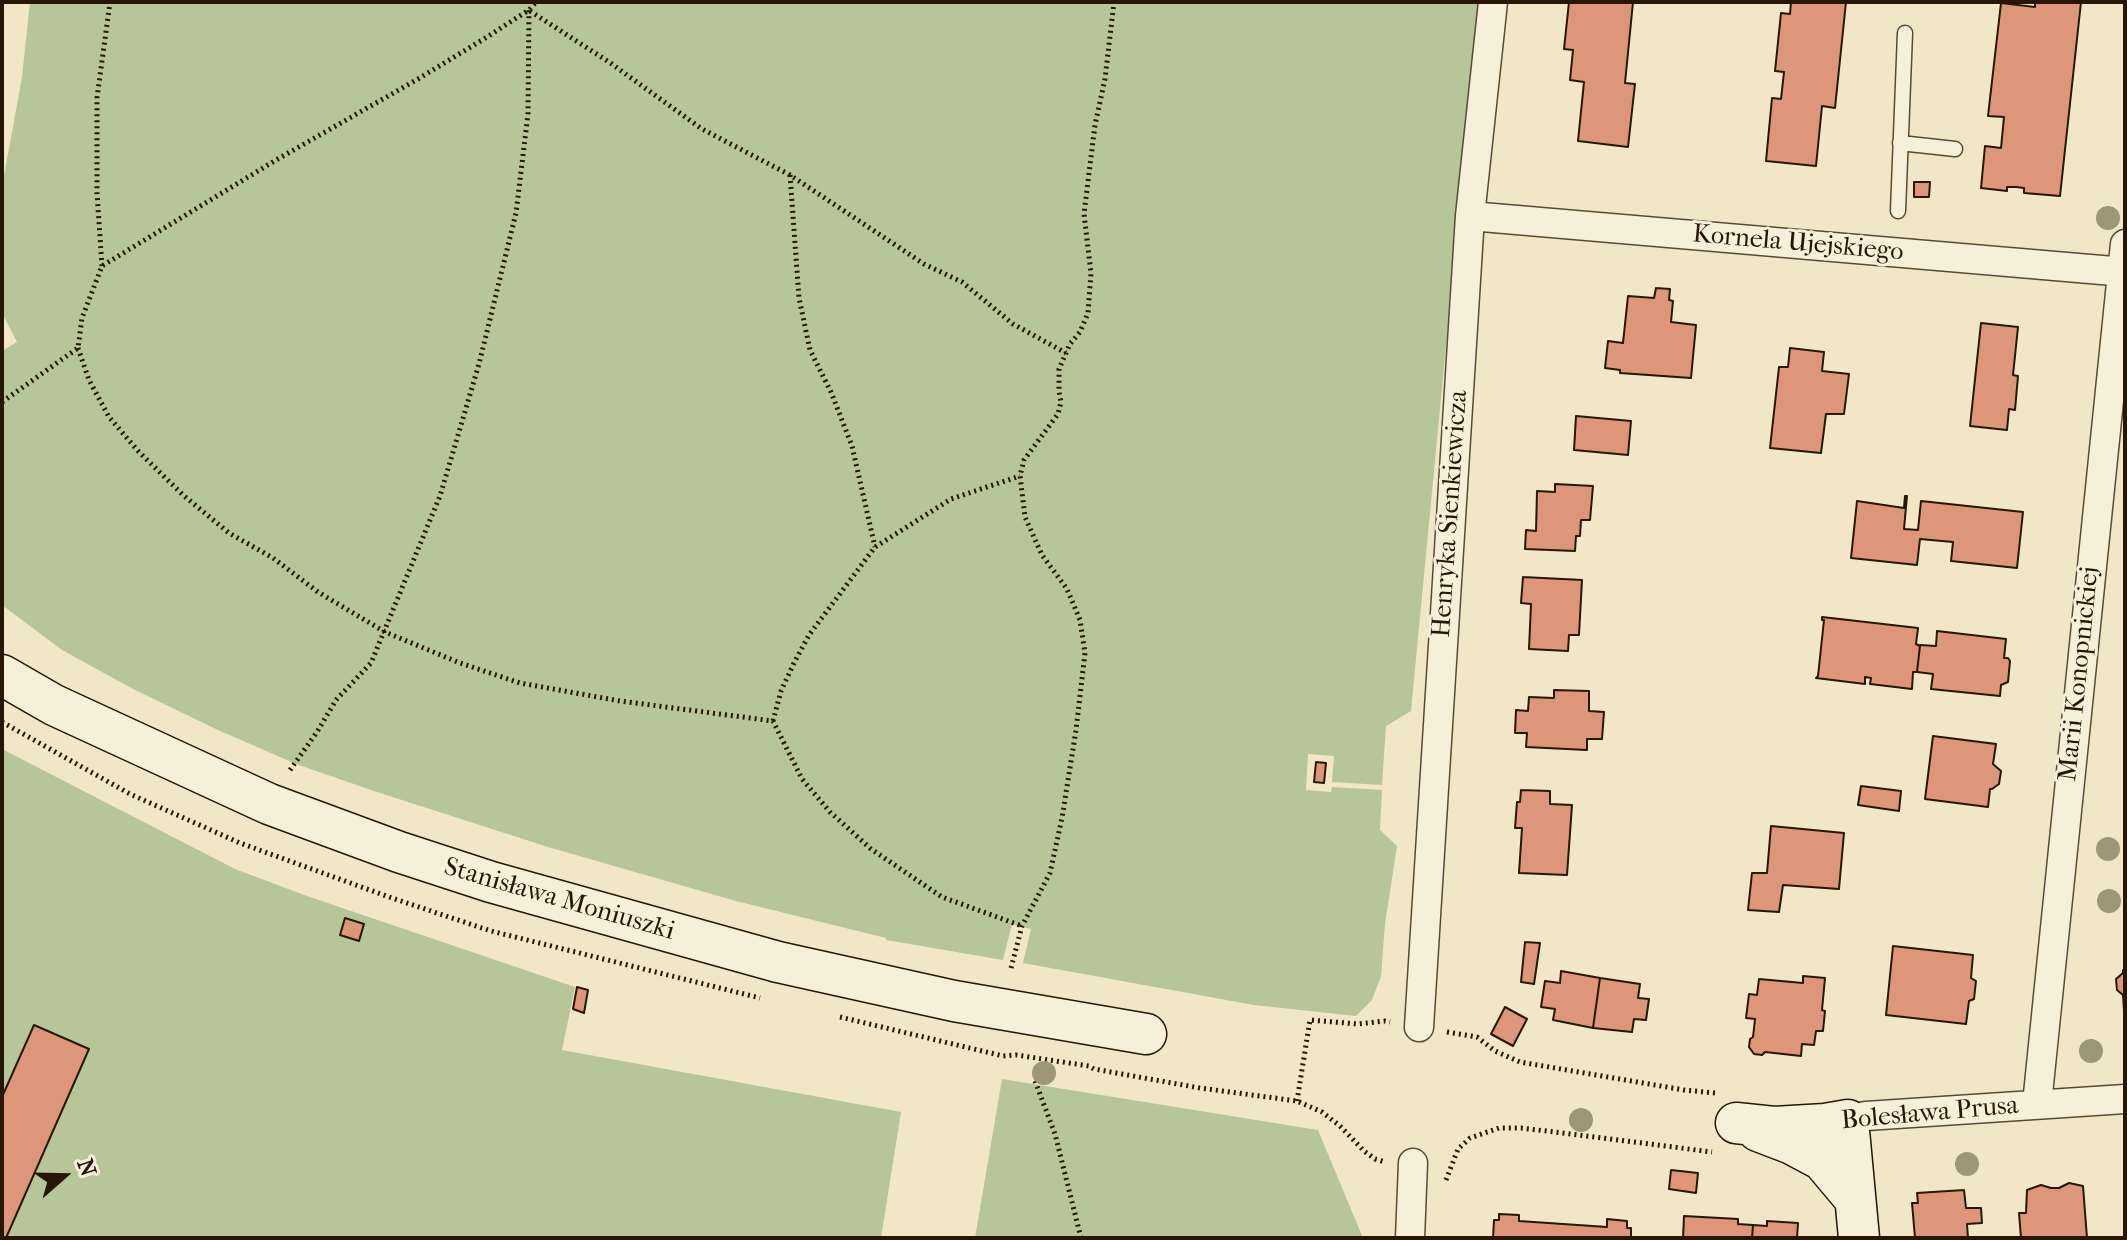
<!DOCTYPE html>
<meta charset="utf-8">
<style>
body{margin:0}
#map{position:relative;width:2127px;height:1240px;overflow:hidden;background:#f1e7c6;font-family:"IM FELL French Canon",serif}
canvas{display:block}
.frame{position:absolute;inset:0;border:4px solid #261603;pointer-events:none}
.north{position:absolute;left:24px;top:1136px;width:80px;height:80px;-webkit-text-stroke:6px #f6efda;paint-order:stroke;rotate:70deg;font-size:22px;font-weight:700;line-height:32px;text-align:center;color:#261603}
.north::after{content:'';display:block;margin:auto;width:28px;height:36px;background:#261603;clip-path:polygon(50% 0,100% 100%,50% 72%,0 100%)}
</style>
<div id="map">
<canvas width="2127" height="1240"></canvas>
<div class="frame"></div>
<div class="north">N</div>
</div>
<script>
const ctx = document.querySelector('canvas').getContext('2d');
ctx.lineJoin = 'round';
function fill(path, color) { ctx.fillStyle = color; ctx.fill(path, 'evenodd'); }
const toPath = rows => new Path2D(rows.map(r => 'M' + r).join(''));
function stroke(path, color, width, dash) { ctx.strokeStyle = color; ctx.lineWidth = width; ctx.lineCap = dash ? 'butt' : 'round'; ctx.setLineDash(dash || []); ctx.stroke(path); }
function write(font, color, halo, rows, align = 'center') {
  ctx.font = font + ' "IM FELL French Canon",serif'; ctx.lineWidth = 6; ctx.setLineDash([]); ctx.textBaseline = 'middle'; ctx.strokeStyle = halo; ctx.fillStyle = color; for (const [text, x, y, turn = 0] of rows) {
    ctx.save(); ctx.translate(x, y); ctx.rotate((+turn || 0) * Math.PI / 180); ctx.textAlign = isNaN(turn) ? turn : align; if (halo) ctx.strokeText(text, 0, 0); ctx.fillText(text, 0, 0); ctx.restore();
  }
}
const green = toPath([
 [30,2,1479,2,1411,711,1386,726,1382,785,1332,782,1334,756,1308,754,1306,790,1331,792,1332,787,1382,790,1380,830,1397,846,1385,924,1381,976,1372,1000,1356,1016,1254,1005,1023,963,1031,929,1012,924,1003,960,886,940,886,938,736,901,548,847,377,792,296,764,218,730,135,690,62,650,2,605,2,351,17,342,2,313,2,187,22,77],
 [2,749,235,869,307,896,575,987,562,1050,901,1112,881,1238,2,1238],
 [1002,1079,1318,1130,1363,1238,975,1238]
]);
const building = toPath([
 [1569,2,1633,2,1625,83,1635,84,1628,147,1578,141,1584,82,1570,80,1573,50,1564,49,1569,2],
 [1791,2,1846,2,1835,108,1822,106,1816,166,1766,161,1772,98,1781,99,1784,72,1775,71,1781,13,1790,14,1791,2],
 [2035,2,2081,2,2060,196,2024,193,2024,188,2016,187,2007,187,2007,191,1981,188,1985,146,2001,148,2004,117,1988,116,2001,3,2035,7,2035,2],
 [1914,182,1930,182,1929,197,1914,197,1914,182],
 [1656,288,1670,289,1669,300,1673,301,1671,322,1696,325,1691,378,1620,373,1620,370,1605,368,1608,341,1623,343,1628,296,1654,298,1656,288],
 [1981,323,2018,327,2013,375,2018,376,2015,410,2009,409,2007,430,1970,426,1981,323],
 [1790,348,1824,352,1822,371,1849,374,1844,414,1826,414,1821,453,1770,448,1779,367,1788,367,1790,348],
 [1576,416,1631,421,1628,455,1574,450,1576,416],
 [1555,484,1593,486,1590,520,1581,520,1580,536,1576,536,1575,551,1525,549,1526,530,1536,531,1537,491,1555,492,1555,484],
 [1905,496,1907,496,1904,529,1918,530,1921,501,2023,512,2017,568,1951,561,1953,542,1920,539,1917,565,1851,558,1857,501,1904,508,1905,496],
 [1523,577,1582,580,1579,635,1569,635,1568,651,1529,649,1531,604,1521,603,1523,577],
 [1822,617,1918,628,1916,644,1920,646,1917,672,1913,672,1912,689,1870,684,1871,678,1865,677,1865,684,1816,678,1818,676,1824,620,1822,620,1822,617],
 [1937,631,2006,639,2004,658,2008,658,2010,661,2008,682,2001,685,2000,696,1931,689,1933,674,1917,672,1920,645,1936,646,1937,631],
 [1554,690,1589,691,1589,711,1604,712,1602,739,1587,739,1587,750,1526,747,1527,733,1515,733,1516,710,1528,711,1529,697,1554,698,1554,690],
 [1933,736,1996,744,1993,764,2001,771,1999,784,1992,789,1990,789,1988,807,1925,799,1933,736],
 [1316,762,1326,763,1324,783,1314,782,1316,762],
 [1861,786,1901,791,1899,811,1858,805,1861,786],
 [1521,790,1550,791,1550,804,1572,805,1567,875,1519,873,1522,828,1515,828,1517,802,1520,802,1521,790],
 [1771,826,1844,833,1839,889,1783,885,1779,912,1748,910,1752,873,1767,873,1771,826],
 [345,918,364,924,359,941,340,935,345,918],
 [1525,942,1540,943,1534,984,1521,982,1525,942],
 [1893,946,1973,955,1971,978,1976,981,1974,999,1969,1001,1966,1024,1886,1015,1893,946],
 [2123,970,2125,970,2125,1026,2123,995,2117,990,2116,979,2123,973,2123,970],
 [1561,971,1600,978,1593,1028,1553,1020,1555,1009,1541,1007,1545,981,1560,983,1561,971],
 [1803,976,1825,978,1822,1010,1825,1011,1823,1031,1816,1031,1814,1045,1802,1044,1801,1056,1765,1052,1762,1055,1754,1054,1749,1047,1750,1039,1753,1037,1755,1019,1746,1018,1749,994,1757,995,1759,979,1803,983,1803,976],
 [1600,978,1640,984,1638,998,1649,999,1646,1020,1634,1019,1632,1032,1593,1028,1600,978],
 [577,987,588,990,584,1013,573,1009,577,987],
 [1505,1007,1527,1019,1513,1046,1491,1034,1505,1007],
 [34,1025,89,1049,6,1238,2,1238,2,1097,34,1025],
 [1671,1170,1698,1173,1696,1193,1669,1189,1671,1170],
 [2069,1183,2083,1186,2087,1238,2021,1238,2019,1213,2026,1213,2027,1190,2041,1185,2051,1188,2059,1188,2069,1183],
 [1964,1190,1966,1208,1981,1208,1982,1223,1967,1224,1968,1238,1915,1238,1912,1203,1918,1203,1917,1193,1964,1190],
 [1499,1214,1519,1215,1519,1221,1607,1227,1607,1219,1627,1221,1627,1228,1631,1228,1631,1238,1493,1238,1494,1220,1499,1220,1499,1214],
 [1684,1216,1738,1219,1738,1224,1753,1225,1752,1238,1683,1238,1684,1216],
 [1767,1221,1798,1223,1797,1238,1752,1238,1753,1225,1767,1226,1767,1221]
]);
const path = toPath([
 [530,11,609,62,702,129,790,175,924,264,962,282,1013,324,1066,353],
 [790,175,799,298,810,350,831,392,852,446,875,547],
 [102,266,97,193,97,98,110,2],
 [78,348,89,380,109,417,139,452,183,495,229,533,273,558,318,592,385,632,460,663,520,683,620,701,773,721,802,779,830,812,871,849,942,897,1022,926],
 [2,402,78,348,82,318,102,266,276,160,418,79,487,37,529,10,536,2],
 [773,721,781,691,794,663,809,635,875,547,951,499,1020,476],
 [2,722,130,794,240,843,389,897,491,931,760,998],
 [290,770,317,732,336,700,371,663,440,496,479,364,516,213,528,114,529,10],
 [1011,968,1022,926,1050,873,1062,818,1076,730,1085,653,1080,620,1067,589,1042,555,1025,517,1020,476,1024,460,1058,414,1061,402,1059,392,1059,369,1070,344,1080,332,1088,313,1091,273,1084,214,1095,125,1105,79,1114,2],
 [840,1017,1003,1056,1016,1055,1089,1066,1094,1069,1200,1088,1297,1101,1322,1112,1340,1126,1364,1151,1375,1159,1385,1162],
 [1447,1032,1477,1037,1495,1051,1520,1062,1684,1090,1715,1093],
 [1035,1081,1055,1134,1081,1238],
 [1297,1101,1310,1020,1358,1024,1385,1021,1390,1022],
 [1446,1180,1458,1149,1470,1138,1499,1128,1521,1128,1571,1134,1712,1152]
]);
const lane = toPath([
 [1900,143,1955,149],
 [1898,211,1905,33]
]);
const street = toPath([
 [1470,216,2125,272],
 [1419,1027,1470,216,1493,2],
 [2037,1104,2125,244],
 [1848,1120,1866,1116,2125,1099],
 [1410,1238,1413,1163]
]);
const secondary = toPath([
 [2,675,54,705,269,804,399,852,491,882,778,962,954,1001,1146,1034],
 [1736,1123,1774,1127,1825,1124,1848,1120,1859,1238],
 [1758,1131,1792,1144,1822,1160,1854,1198]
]);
const trees = [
 [2108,218],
 [2108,849],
 [2109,901],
 [2091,1051],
 [1044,1073],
 [1581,1120],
 [1967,1164]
];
const streetNames = [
 ["Kornela Ujejskiego",1798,244,5],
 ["Henryka Sienkiewicza",1451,514,-86],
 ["Marii Konopnickiej",2080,674,-84],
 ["Stanisława Moniuszki",559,900,16],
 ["Bolesława Prusa",1930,1114,-5]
];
fill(green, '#b6c698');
fill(building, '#dd9679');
stroke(building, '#261603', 2);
stroke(lane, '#594a34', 17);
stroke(street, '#594a34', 31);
stroke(secondary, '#261603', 43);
stroke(path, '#261603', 5, [2, 4]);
stroke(lane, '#f6efda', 14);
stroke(street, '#f6efda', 28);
stroke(secondary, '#f6efda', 40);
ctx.fillStyle = '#9d9677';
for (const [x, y] of trees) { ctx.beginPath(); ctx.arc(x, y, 12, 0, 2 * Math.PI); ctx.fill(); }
write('26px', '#261603', '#f6efda', streetNames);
</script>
